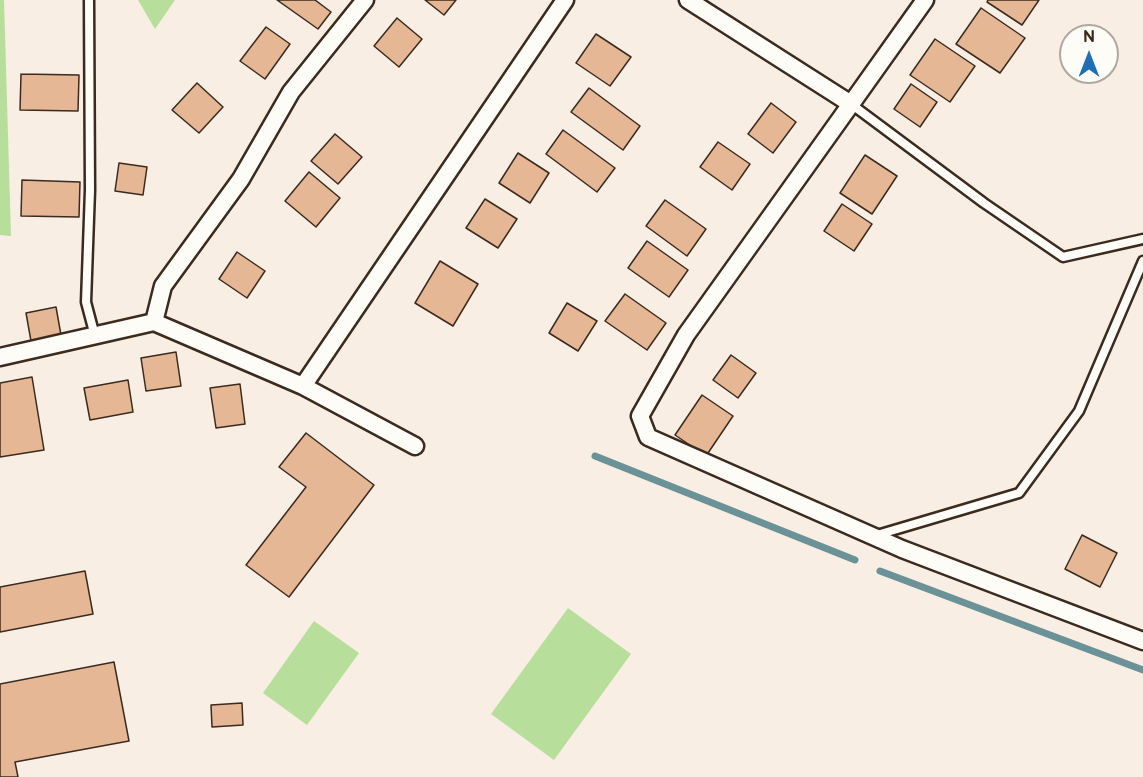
<!DOCTYPE html>
<style>
body{margin:0}
#map{position:relative;width:1143px;height:777px;overflow:hidden;background:#f8eee3;font-family:"Balsamiq Sans",sans-serif}
canvas{display:block}
.north{position:absolute;left:1059px;top:24px;width:60px;height:60px;box-sizing:border-box;background:#fdfcf7;border:2px solid #afa8a0;border-radius:50%;rotate:0deg;font-size:16px;font-weight:700;line-height:24px;text-align:center;color:#3b2a1e}
.north::after{content:'';display:block;margin:auto;width:21px;height:27px;background:#1f6fb2;clip-path:polygon(50% 0,100% 100%,50% 72%,0 100%)}
</style>
<div id="map">
<canvas width="1143" height="777"></canvas>
<div class="north">N</div>
</div>
<script>
const ctx = document.querySelector('canvas').getContext('2d');
ctx.lineJoin = 'round';
function fill(path, color) { ctx.fillStyle = color; ctx.fill(path, 'evenodd'); }
const toPath = rows => new Path2D(rows.map(r => 'M' + r).join(''));
function stroke(path, color, width, dash) { ctx.strokeStyle = color; ctx.lineWidth = width; ctx.lineCap = dash ? 'butt' : 'round'; ctx.setLineDash(dash || []); ctx.stroke(path); }
const green = toPath([
 [0,0,4,0,11,236,0,235],
 [138,0,175,0,155,29],
 [568,608,631,654,554,760,491,714],
 [314,621,359,653,307,725,263,693]
]);
const stream = toPath([
 [595,456,855,560],
 [880,571,1143,670]
]);
const building = toPath([
 [277,0,315,0,331,12,318,29,277,0],
 [425,0,456,0,444,15,425,0],
 [988,0,1039,0,1022,25,987,2,988,0],
 [981,8,1025,38,1000,73,956,44,981,8],
 [397,18,422,39,399,67,374,46,397,18],
 [266,27,290,44,265,79,240,61,266,27],
 [596,34,631,57,610,86,576,63,596,34],
 [935,39,975,66,950,102,910,75,935,39],
 [21,74,79,75,78,111,20,110,21,74],
 [197,83,223,107,199,133,172,110,197,83],
 [911,84,937,102,920,127,894,109,911,84],
 [589,88,640,126,623,150,571,112,589,88],
 [771,103,796,122,773,153,748,134,771,103],
 [563,130,615,168,597,192,546,154,563,130],
 [335,134,362,157,338,184,311,161,335,134],
 [718,142,750,164,732,190,700,167,718,142],
 [518,153,549,173,530,203,499,183,518,153],
 [865,155,897,176,872,214,840,193,865,155],
 [119,163,147,167,143,195,115,191,119,163],
 [309,172,340,198,316,227,285,201,309,172],
 [22,180,80,182,79,217,21,216,22,180],
 [485,199,517,219,498,248,466,228,485,199],
 [665,200,706,229,687,256,646,226,665,200],
 [842,204,872,224,854,251,824,231,842,204],
 [647,241,688,270,669,297,628,268,647,241],
 [237,252,265,271,247,298,219,279,237,252],
 [440,261,478,284,453,326,415,303,440,261],
 [625,294,666,323,647,350,605,321,625,294],
 [567,303,597,321,578,351,549,333,567,303],
 [56,307,61,335,31,341,26,313,56,307],
 [176,352,181,386,146,391,141,358,176,352],
 [731,355,756,373,738,398,713,380,731,355],
 [32,377,44,450,0,457,0,383,32,377],
 [128,380,133,412,90,420,84,388,128,380],
 [240,384,245,424,216,428,210,388,240,384],
 [702,395,733,416,706,456,675,435,702,395],
 [306,433,374,485,289,597,246,565,306,487,279,467,306,433],
 [1082,535,1117,553,1100,587,1065,569,1082,535],
 [85,571,93,614,0,632,0,587,85,571],
 [114,662,129,741,15,762,18,777,0,777,0,684,114,662],
 [242,703,243,725,212,727,211,705,242,703]
]);
const service = toPath([
 [89,0,90,190,86,302,95,336],
 [851,104,984,203,1063,257,1143,239],
 [877,535,1019,493,1079,411,1143,261]
]);
const minor = toPath([
 [688,0,851,104,925,0],
 [851,104,686,335,640,416,648,437,902,549,1143,641],
 [154,322,163,286,241,179,291,92,365,0],
 [0,357,154,322,303,386,415,446],
 [303,386,565,0]
]);
fill(green, '#b7de9a');
stroke(stream, '#6a9297', 7);
fill(building, '#e5b795');
stroke(building, '#3b2a1e', 1.5);
stroke(service, '#3b2a1e', 13);
stroke(minor, '#3b2a1e', 21);
stroke(service, '#fdfcf7', 8);
stroke(minor, '#fdfcf7', 16);
</script>
